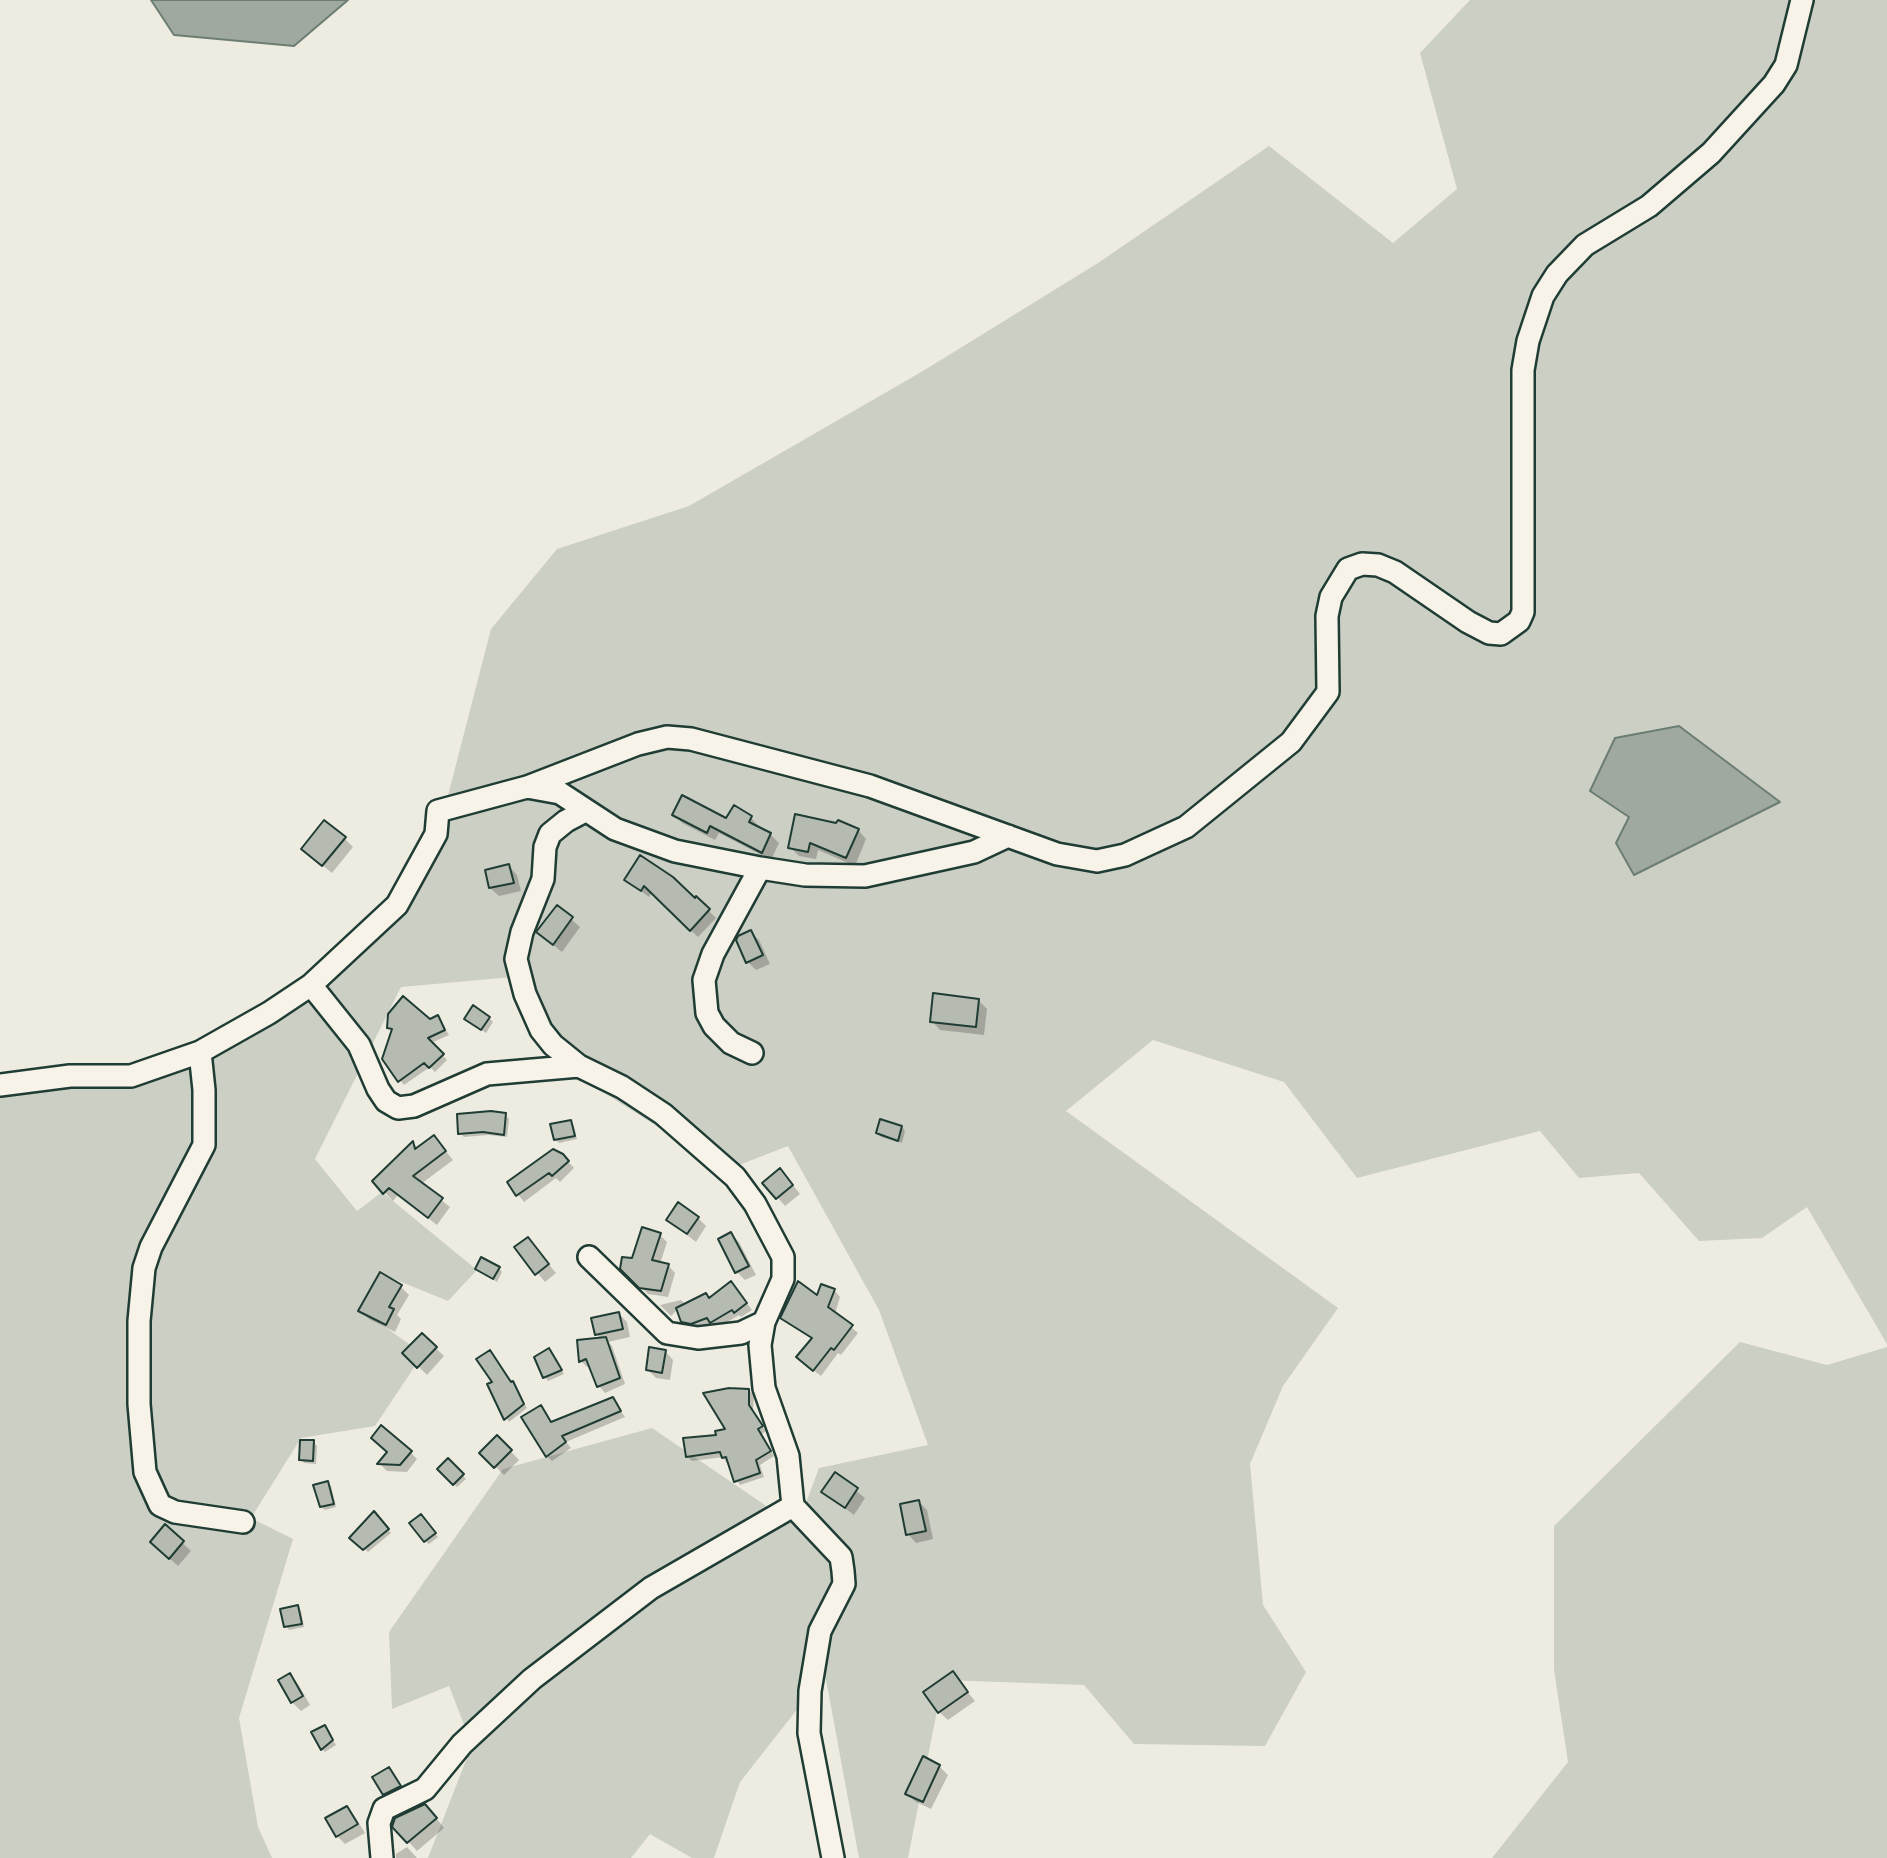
<!DOCTYPE html>
<style>
body{margin:0}
canvas{display:block;background:#eeece1}
</style>
<canvas width="1887" height="1858"></canvas>
<script>
const ctx = document.querySelector('canvas').getContext('2d');
ctx.lineJoin = 'round';
function fill(path, color) { ctx.fillStyle = color; ctx.fill(path, 'evenodd'); }
const toPath = rows => new Path2D(rows.map(r => 'M' + r).join(''));
function stroke(path, color, width, dash) { ctx.strokeStyle = color; ctx.lineWidth = width; ctx.lineCap = dash ? 'butt' : 'round'; ctx.setLineDash(dash || []); ctx.stroke(path); }
const green = toPath([
 [1470,0,1887,0,1887,1344,1807,1207,1762,1238,1699,1241,1639,1173,1579,1178,1540,1131,1357,1178,1284,1082,1153,1040,1066,1111,1338,1308,1283,1386,1250,1464,1263,1605,1306,1672,1265,1746,1134,1744,1084,1685,943,1680,908,1858,859,1858,825,1674,740,1782,714,1858,692,1858,650,1834,631,1858,428,1858,472,1745,449,1686,392,1709,389,1632,503,1469,652,1428,797,1527,819,1468,928,1445,879,1310,788,1146,726,1170,565,1068,524,976,401,987,315,1159,357,1211,382,1192,477,1270,448,1301,389,1277,364,1312,423,1354,375,1426,301,1438,251,1518,293,1539,239,1718,258,1827,272,1858,0,1858,0,1083,186,1061,385,928,436,842,491,629,557,549,689,506,923,371,1098,263,1269,146,1393,243,1457,189,1420,53],
 [1740,1342,1827,1365,1887,1347,1887,1858,1492,1858,1568,1762,1554,1670,1554,1526]
]);
const water = toPath([
 [151,0,348,0,294,46,174,35,151,0],
 [1679,726,1780,802,1634,875,1616,843,1629,817,1590,791,1615,738,1679,726]
]);
const shadow = toPath([
 [674,814,727,821,751,818,759,826,758,828,770,834,779,843,771,860,719,833,715,840,682,823],
 [858,830,866,839,855,866,818,850,816,859,799,856,790,847],
 [345,839,353,847,332,873,312,857],
 [509,866,517,875,521,891,499,896,490,888],
 [626,880,695,901,697,899,716,918,698,937,652,892,649,897],
 [557,907,580,927,562,952,547,940],
 [750,932,759,940,770,964,756,970,748,962],
 [978,1000,987,1009,984,1035,940,1030,932,1021],
 [438,1017,449,1035,431,1043,447,1060,435,1072,430,1067,404,1085,400,1080,393,1032,389,1028,430,1021],
 [489,1018,493,1022,486,1033,470,1022],
 [505,1115,509,1119,507,1137,488,1135,464,1137,460,1133],
 [570,1122,574,1126,577,1139,559,1143,555,1139],
 [902,1127,905,1131,902,1143,881,1137,878,1133],
 [434,1137,453,1160,421,1184,450,1207,437,1225,398,1195,393,1201,374,1181,413,1143,418,1148],
 [562,1155,574,1168,560,1182,556,1178,524,1202,509,1183],
 [788,1179,800,1194,785,1206,765,1183],
 [698,1218,706,1226,696,1242,668,1220],
 [731,1234,739,1242,756,1275,745,1280,737,1272],
 [660,1235,667,1242,660,1264,668,1265,675,1273,668,1297,648,1294,622,1268],
 [528,1239,556,1273,545,1282,517,1248],
 [499,1268,502,1272,497,1282,477,1269],
 [401,1287,409,1295,397,1315,401,1319,395,1332,369,1319,360,1310],
 [736,1289,752,1310,741,1317,739,1315,717,1328,712,1323,698,1328,688,1327,682,1321,678,1309,671,1316,660,1305,681,1300,686,1305],
 [834,1290,840,1297,835,1314,858,1333,841,1355,838,1353,821,1376,805,1364,813,1339,782,1318],
 [619,1314,627,1322,630,1337,608,1342,612,1346,625,1384,605,1393,599,1386,590,1365,587,1367,581,1361,602,1339,596,1334],
 [422,1335,444,1356,427,1375,405,1353],
 [665,1351,673,1360,670,1380,656,1378,648,1370],
 [552,1354,564,1374,548,1381,545,1377],
 [513,1383,527,1408,509,1422,489,1385],
 [749,1390,754,1395,753,1412,766,1431,762,1434,774,1456,760,1465,764,1477,740,1485,723,1457,692,1461,687,1456,728,1430],
 [613,1400,625,1417,566,1442,571,1448,552,1461,547,1456,541,1407,552,1423],
 [497,1437,519,1460,504,1475,482,1453],
 [313,1442,317,1446,316,1464,304,1463,301,1459],
 [389,1452,410,1452,417,1459,407,1472,387,1471,380,1464],
 [448,1460,466,1479,457,1487,439,1469],
 [835,1474,865,1498,854,1515,823,1492],
 [327,1483,331,1486,336,1507,325,1510,321,1507],
 [919,1502,927,1510,933,1539,916,1543,908,1534],
 [374,1514,391,1533,368,1552,352,1538],
 [425,1520,438,1537,429,1544,425,1541],
 [165,1527,191,1551,178,1566,160,1550],
 [297,1607,301,1611,304,1627,289,1630,286,1626],
 [953,1674,975,1701,948,1720,939,1712],
 [290,1675,298,1684,310,1705,301,1711,292,1702,280,1681],
 [324,1727,336,1745,325,1752,322,1749],
 [939,1766,948,1775,931,1809,916,1802,907,1794],
 [388,1769,408,1795,393,1802,385,1794],
 [346,1808,355,1817,365,1833,345,1844,337,1836],
 [433,1814,444,1828,417,1851,394,1826],
 [407,1847,417,1858,396,1858,396,1854]
]);
const building = toPath([
 [682,795,726,818,734,805,752,816,749,822,771,833,762,853,710,826,707,833,672,815,682,795],
 [795,814,836,823,838,820,859,829,846,858,810,843,808,852,788,848,795,814],
 [324,820,346,837,322,866,301,849,324,820],
 [640,855,673,877,695,898,696,896,710,909,690,931,644,886,641,891,624,880,640,855],
 [509,864,514,883,489,888,485,870,509,864],
 [557,905,573,917,553,945,536,932,557,905],
 [751,930,763,955,746,963,736,940,738,936,751,930],
 [933,993,979,999,976,1027,930,1022,933,993],
 [403,996,430,1019,438,1015,445,1030,428,1038,444,1054,429,1068,424,1063,398,1082,382,1059,392,1029,387,1028,388,1014,403,996],
 [473,1005,490,1017,481,1030,464,1019,473,1005],
 [491,1111,506,1113,504,1135,483,1132,458,1134,457,1114,491,1111],
 [880,1119,902,1126,898,1141,876,1133,880,1119],
 [571,1120,575,1136,554,1140,550,1124,571,1120],
 [434,1135,446,1151,413,1176,443,1198,428,1218,389,1188,383,1194,372,1181,413,1141,415,1149,434,1135],
 [553,1149,563,1154,569,1161,552,1176,549,1173,516,1196,507,1182,553,1149],
 [780,1168,793,1185,776,1199,762,1183,780,1168],
 [678,1202,699,1217,687,1234,666,1220,678,1202],
 [642,1227,661,1233,652,1260,669,1264,661,1291,639,1288,620,1269,622,1257,632,1258,642,1227],
 [731,1232,749,1266,735,1273,718,1239,731,1232],
 [528,1237,549,1264,535,1275,514,1247,528,1237],
 [481,1257,500,1267,493,1279,475,1269,481,1257],
 [380,1272,402,1285,389,1307,394,1309,386,1325,358,1311,380,1272],
 [731,1281,747,1303,734,1313,732,1310,710,1323,707,1318,691,1324,681,1322,676,1308,706,1293,709,1298,731,1281],
 [798,1281,817,1295,821,1284,835,1289,828,1307,853,1325,834,1350,831,1348,813,1371,796,1357,812,1338,780,1318,798,1281],
 [619,1312,623,1329,595,1335,591,1318,619,1312],
 [422,1333,437,1347,417,1368,402,1353,422,1333],
 [606,1337,620,1378,597,1387,586,1359,579,1362,577,1340,606,1337],
 [649,1347,666,1350,662,1373,646,1370,649,1347],
 [549,1348,562,1370,543,1378,534,1357,549,1348],
 [490,1350,511,1382,513,1381,524,1404,504,1420,487,1384,492,1382,476,1359,490,1350],
 [729,1388,749,1389,749,1405,763,1426,758,1429,771,1451,756,1460,760,1473,734,1482,726,1457,722,1458,720,1452,686,1457,683,1438,716,1435,715,1431,725,1429,703,1393,729,1388],
 [613,1397,621,1411,562,1436,566,1442,546,1457,521,1417,541,1405,551,1422,613,1397],
 [381,1425,412,1451,400,1465,377,1464,387,1452,371,1438,381,1425],
 [497,1435,512,1450,494,1468,479,1453,497,1435],
 [300,1440,314,1440,313,1461,299,1460,300,1440],
 [448,1458,464,1474,453,1485,437,1469,448,1458],
 [835,1472,858,1488,845,1508,821,1492,835,1472],
 [328,1481,334,1504,320,1507,313,1485,328,1481],
 [919,1500,926,1531,906,1535,900,1504,919,1500],
 [374,1511,389,1529,363,1550,349,1538,374,1511],
 [421,1514,436,1533,424,1542,409,1523,421,1514],
 [165,1524,184,1541,169,1559,150,1542,165,1524],
 [298,1605,302,1624,284,1627,280,1609,298,1605],
 [953,1671,968,1692,938,1713,923,1692,953,1671],
 [290,1673,303,1696,291,1703,278,1680,290,1673],
 [325,1725,333,1740,321,1750,311,1732,325,1725],
 [923,1756,940,1765,923,1802,905,1794,923,1756],
 [389,1767,401,1786,383,1795,372,1777,389,1767],
 [425,1804,437,1818,407,1843,392,1827,395,1818,425,1804],
 [347,1806,358,1824,336,1837,325,1818,347,1806]
]);
const minor = toPath([
 [527,787,560,793,615,829,675,851,760,868,805,875,865,876,974,852,1008,836],
 [311,985,359,1045,378,1089,386,1101,398,1108,414,1106,487,1074,579,1066,622,1087,663,1114,735,1177,755,1204,783,1257,783,1279,764,1322,760,1345,764,1388,788,1456,793,1506,841,1557,843,1571,844,1584,820,1631,810,1691,809,1733,833,1858],
 [200,1052,204,1090,204,1145,151,1247,144,1268,139,1321,139,1404,145,1472,160,1505,175,1512,243,1522],
 [752,1053,731,1043,714,1026,707,1013,704,980,713,954,760,868],
 [579,1066,553,1045,541,1030,525,994,516,959,522,932,543,879,545,847,550,834,566,821,585,811],
 [0,1085,70,1076,131,1076,200,1052,269,1013,311,985,397,905,436,834,438,811,527,787,638,744,667,737,691,739,870,786,1057,854,1097,861,1125,855,1186,827,1291,742,1328,692,1327,616,1331,597,1348,569,1362,564,1378,565,1395,572,1468,622,1489,633,1501,634,1519,621,1523,612,1523,370,1528,341,1543,296,1557,274,1585,245,1649,206,1711,153,1774,84,1786,65,1802,0],
 [589,1257,667,1333,698,1338,741,1333,764,1322],
 [382,1858,379,1823,384,1809,425,1789,462,1744,532,1679,651,1588,793,1506]
]);
fill(green, '#cccfc4');
fill(water, '#9fa99f');
stroke(water, '#6c7e74', 2);
fill(shadow, '#0003');
fill(building, '#b5bbb0');
stroke(building, '#1f3d34', 2);
stroke(minor, '#1f3d34', 26);
stroke(minor, '#f7f3e8', 21);
</script>
